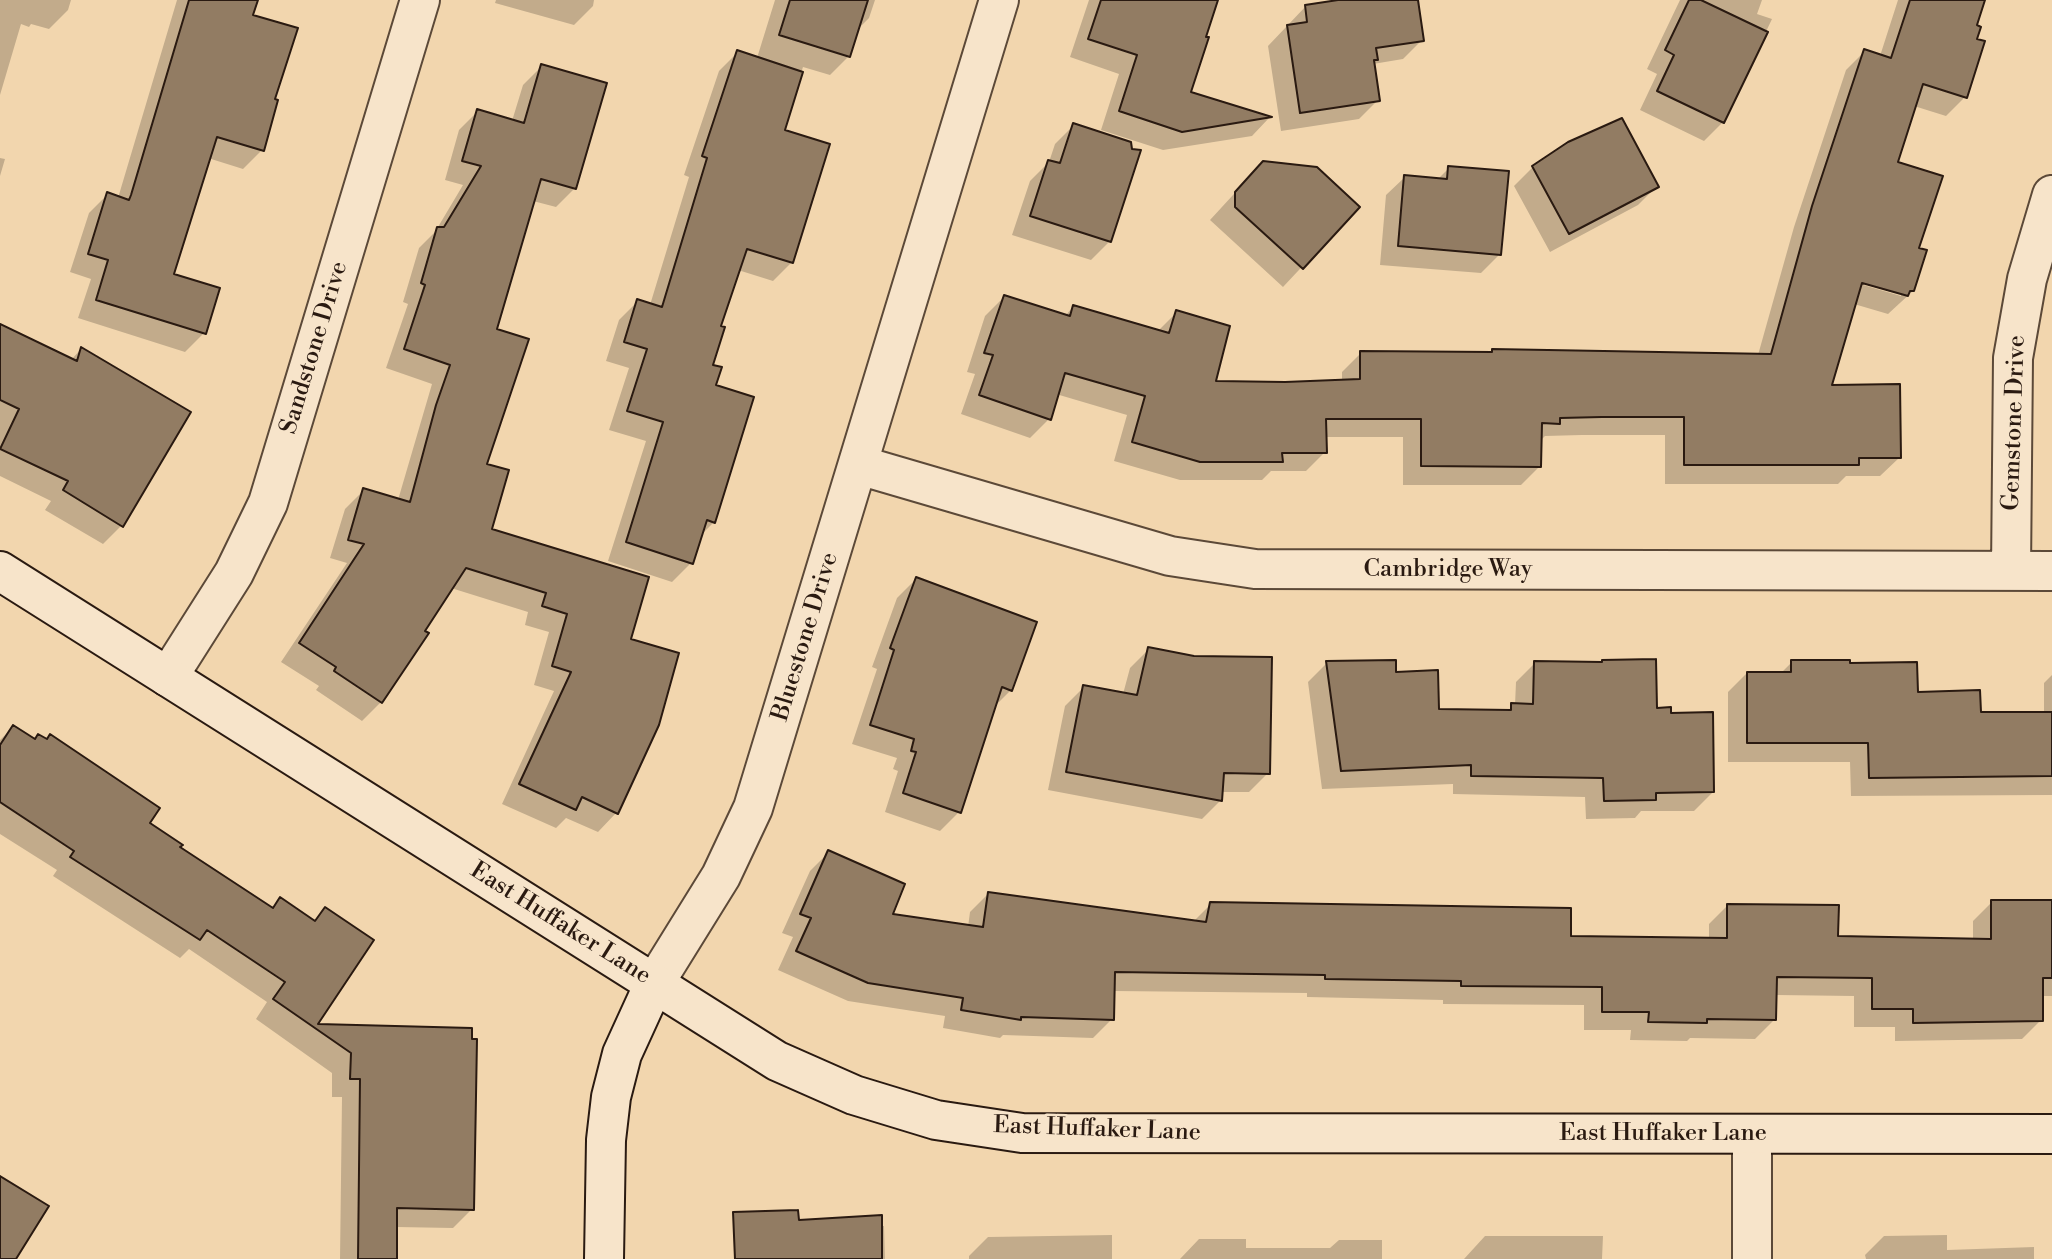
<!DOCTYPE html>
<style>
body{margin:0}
canvas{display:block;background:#f2d6ae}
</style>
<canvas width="2052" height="1259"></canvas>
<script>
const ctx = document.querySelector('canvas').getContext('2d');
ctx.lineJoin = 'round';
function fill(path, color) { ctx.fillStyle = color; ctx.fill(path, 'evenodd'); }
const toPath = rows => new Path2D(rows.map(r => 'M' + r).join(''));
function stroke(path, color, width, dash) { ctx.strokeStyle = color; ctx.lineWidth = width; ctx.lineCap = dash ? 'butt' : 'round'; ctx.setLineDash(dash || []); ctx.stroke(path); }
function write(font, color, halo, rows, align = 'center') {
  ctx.font = font + ' "Libre Bodoni",serif'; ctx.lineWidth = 5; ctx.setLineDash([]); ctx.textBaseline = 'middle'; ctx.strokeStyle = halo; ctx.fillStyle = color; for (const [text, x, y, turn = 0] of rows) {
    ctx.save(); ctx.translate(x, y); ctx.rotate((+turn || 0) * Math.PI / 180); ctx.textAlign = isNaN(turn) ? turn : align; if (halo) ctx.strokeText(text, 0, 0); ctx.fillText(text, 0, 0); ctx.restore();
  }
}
const shadow = toPath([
 [0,0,71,0,68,10,49,29,31,24,29,27,21,24,0,95],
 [177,0,256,0,251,16,273,100,262,150,243,169,208,158,172,275,204,333,185,352,78,318,91,279,70,272,89,213,108,194,118,198],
 [496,0,594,0,593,6,574,25,495,3],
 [775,0,875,0,869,18,856,31,849,56,830,75,803,67,782,131,792,262,773,281,738,270,719,327,711,366,714,386,752,398,713,523,700,536,691,563,672,582,608,561,646,441,609,430,629,368,606,361,619,320,638,301,650,305,689,177,684,175,719,71,738,52,757,58],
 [1089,0,1217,0,1189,93,1269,118,1252,136,1163,150,1101,130,1119,74,1070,57],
 [1350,0,1416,0,1422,40,1403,59,1373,64,1378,100,1359,119,1281,131,1268,46,1306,6],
 [1680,0,1762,0,1757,14,1772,19,1723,122,1704,141,1640,110,1657,74,1647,69],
 [1898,0,1983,0,1975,26,1965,97,1946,116,1914,106,1896,163,1917,250,1913,291,1888,314,1854,304,1830,387,1899,458,1880,476,1846,476,1838,484,1665,484,1665,435,1582,435,1545,436,1540,441,1540,466,1521,485,1403,485,1403,437,1325,437,1325,452,1306,471,1271,471,1262,480,1180,480,1114,461,1127,415,1056,394,1049,419,1030,438,961,414,975,374,967,372,985,316,1004,297,1065,316,1073,307,1157,332,1177,312,1214,383,1342,381,1342,372,1361,353,1489,354,1493,350,1758,355,1794,227,1846,70,1865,51,1880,56],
 [1854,278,1901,292,1901,296,1853,282],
 [542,66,575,188,556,207,533,201,495,330,485,465,489,530,629,640,616,813,598,832,566,818,556,828,502,804,554,691,534,685,549,632,525,625,528,612,451,588,381,702,362,721,316,690,319,686,281,662,347,563,330,558,345,509,364,490,398,500,432,384,386,368,408,304,403,302,419,248,435,232,463,185,445,180,459,130,478,111,512,121,523,85],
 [1074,125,1110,241,1091,260,1012,235,1030,181,1049,162,1055,144],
 [0,158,5,159,0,176],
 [1533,167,1657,186,1638,205,1550,252,1514,186],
 [1449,168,1500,254,1481,273,1380,265,1386,195,1405,177,1437,180],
 [1244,183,1358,207,1283,287,1210,220],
 [0,326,71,360,81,349,121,526,103,544,45,510,51,501,0,476],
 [916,579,1011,690,993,708,959,812,940,831,885,812,898,771,893,769,897,758,852,744,877,669,872,667,897,598],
 [1149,649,1268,773,1249,792,1221,792,1221,800,1202,819,1048,790,1065,706,1084,687,1123,694,1130,668],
 [1603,661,1655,710,1713,792,1694,811,1641,811,1635,818,1586,819,1585,797,1453,794,1453,784,1322,789,1308,682,1327,663,1395,673,1437,710,1505,712,1515,705,1516,682,1535,663,1600,664],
 [1792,662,1849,665,1916,694,1979,714,2044,714,2044,683,2052,675,2052,795,1851,796,1850,762,1728,762,1728,692,1747,673,1781,673],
 [13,727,178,848,271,909,280,899,313,922,325,909,314,1026,470,1029,472,1209,453,1228,396,1227,396,1259,340,1259,342,1097,332,1097,332,1073,256,1019,267,1002,189,949,180,958,53,876,57,870,0,834,0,740],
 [829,852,890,915,968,927,970,912,989,893,1193,922,1211,904,1569,938,1709,940,1709,924,1728,905,1836,938,1973,941,1973,921,1992,902,2052,902,2052,996,2041,996,2041,1020,2022,1039,1895,1041,1895,1027,1854,1027,1854,996,1775,995,1774,1020,1755,1039,1690,1038,1687,1041,1630,1040,1631,1030,1584,1030,1584,1005,1443,1004,1443,1000,1307,997,1307,993,1113,991,1112,1019,1093,1038,1003,1035,1000,1038,943,1028,945,1016,848,1001,778,970,793,937,782,933,810,871],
 [797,1222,884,1226,885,1259,742,1259],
 [1112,1235,1112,1259,969,1259,969,1256,988,1237],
 [1947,1235,1947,1250,2034,1247,2034,1259,1866,1259,1865,1255,1884,1236],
 [1485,1236,1603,1236,1602,1259,1464,1259],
 [1199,1239,1246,1239,1246,1248,1330,1248,1339,1240,1382,1240,1382,1259,1180,1259]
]);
const building = toPath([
 [189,0,258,0,253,15,298,28,275,99,278,100,264,151,217,137,174,274,220,288,206,334,96,300,108,260,88,254,107,192,129,200,131,195,189,0],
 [790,0,868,0,850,57,779,35,790,0],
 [1101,0,1218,0,1206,37,1209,37,1191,92,1272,117,1182,132,1119,111,1137,55,1088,39,1101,0],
 [1338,0,1418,0,1424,41,1376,48,1378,60,1374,60,1380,101,1300,113,1287,25,1307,22,1305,5,1338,0],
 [1689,0,1701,0,1768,32,1724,123,1657,91,1674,55,1665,50,1689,0],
 [1910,0,1985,0,1977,25,1981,27,1977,39,1985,41,1967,98,1923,84,1898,162,1943,176,1919,248,1927,250,1914,291,1910,291,1908,296,1862,283,1832,385,1900,384,1901,458,1859,458,1859,465,1684,465,1684,417,1602,417,1560,418,1560,424,1542,423,1541,467,1421,466,1421,419,1326,419,1327,453,1282,453,1283,462,1200,462,1132,442,1145,396,1065,373,1051,420,979,395,993,355,984,353,1004,295,1070,316,1073,305,1169,333,1176,310,1230,326,1216,381,1285,382,1360,379,1360,351,1492,352,1492,349,1771,354,1812,206,1864,49,1891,58,1910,0],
 [737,50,803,72,785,130,830,144,793,263,747,249,721,326,725,327,713,365,722,367,716,385,754,397,715,523,707,520,693,564,626,542,663,422,627,411,647,349,624,342,637,299,662,307,707,158,702,156,737,50],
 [541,64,607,83,576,189,541,179,497,329,529,339,487,464,509,470,492,529,649,577,631,639,679,653,659,725,618,814,582,797,576,810,519,784,571,672,552,666,567,614,542,606,546,593,466,568,425,631,429,633,382,703,334,671,336,667,299,643,364,544,348,540,363,488,410,502,436,405,450,365,404,349,425,285,421,283,437,227,444,227,481,166,462,161,477,109,524,123,541,64],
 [1622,118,1659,187,1569,234,1532,166,1568,142,1622,118],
 [1073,123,1131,142,1132,149,1141,150,1111,242,1030,216,1048,160,1060,163,1073,123],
 [1263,161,1317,167,1360,207,1303,269,1235,207,1235,192,1263,161],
 [1448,166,1509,171,1501,255,1398,246,1404,175,1447,179,1448,166],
 [0,324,77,361,81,347,191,412,123,527,63,490,68,481,0,449,19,409,0,400,0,324],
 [916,577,1037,622,1012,691,1002,687,961,813,903,793,916,752,911,751,914,739,870,725,894,650,890,648,916,577],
 [1148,647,1194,656,1272,657,1270,774,1224,773,1222,801,1066,772,1083,685,1137,695,1148,647],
 [1656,659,1657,708,1671,707,1671,713,1713,712,1714,792,1656,793,1656,800,1604,801,1603,778,1471,776,1471,765,1341,771,1326,661,1396,660,1396,672,1438,670,1439,709,1511,710,1511,703,1533,704,1534,661,1602,662,1602,660,1656,659],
 [1791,660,1850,660,1850,663,1917,662,1918,692,1980,690,1981,712,2052,712,2052,776,1869,778,1868,743,1747,743,1747,672,1791,672,1791,660],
 [13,725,35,739,38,734,47,739,50,734,160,808,150,823,183,845,180,847,273,908,280,897,315,921,325,907,374,940,318,1024,472,1028,472,1039,477,1039,474,1210,397,1208,397,1259,358,1259,360,1079,350,1079,351,1053,273,999,285,982,207,930,200,940,70,857,74,851,0,802,0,745,13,725],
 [828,850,905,884,893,914,983,927,988,892,1206,922,1210,902,1571,908,1571,936,1650,937,1727,938,1727,904,1839,905,1838,936,1991,939,1991,900,2052,900,2052,978,2043,978,2043,1021,1913,1023,1913,1009,1872,1009,1872,978,1777,977,1776,1020,1707,1019,1707,1023,1648,1022,1649,1012,1602,1012,1602,987,1461,986,1461,981,1325,979,1325,975,1115,972,1114,1020,1021,1017,1021,1020,961,1010,963,998,868,983,796,951,811,918,800,914,828,850],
 [0,1176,49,1206,16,1259,0,1259,0,1176],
 [798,1210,799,1220,882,1215,882,1259,735,1259,733,1212,798,1210]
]);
const street = toPath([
 [859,465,1170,556,1255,569,2052,571],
 [2011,571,2013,358,2027,279,2052,195],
 [168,677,234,573,268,503,420,0],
 [654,984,721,876,753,808,999,0],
 [1752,1134,1752,1259]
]);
const secondary = toPath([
 [0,571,777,1061,854,1095,936,1120,1022,1133,2052,1134],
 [604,1259,606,1140,611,1097,622,1054,654,984]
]);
const streetNames = [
 ["Sandstone Drive",315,348,-73],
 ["Gemstone Drive",2015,423,-88],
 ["Cambridge Way",1448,570],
 ["Bluestone Drive",806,637,-73],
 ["East Huffaker Lane",560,924,32],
 ["East Huffaker Lane",1097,1130,2],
 ["East Huffaker Lane",1663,1134]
];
fill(shadow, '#0003');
fill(building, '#927c63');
stroke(building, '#2a1a11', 2);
stroke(street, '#5c4938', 42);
stroke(secondary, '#2a1a11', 42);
stroke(street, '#f7e4ca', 38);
stroke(secondary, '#f7e4ca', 38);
write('24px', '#2a1a11', '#f7e4ca', streetNames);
</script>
